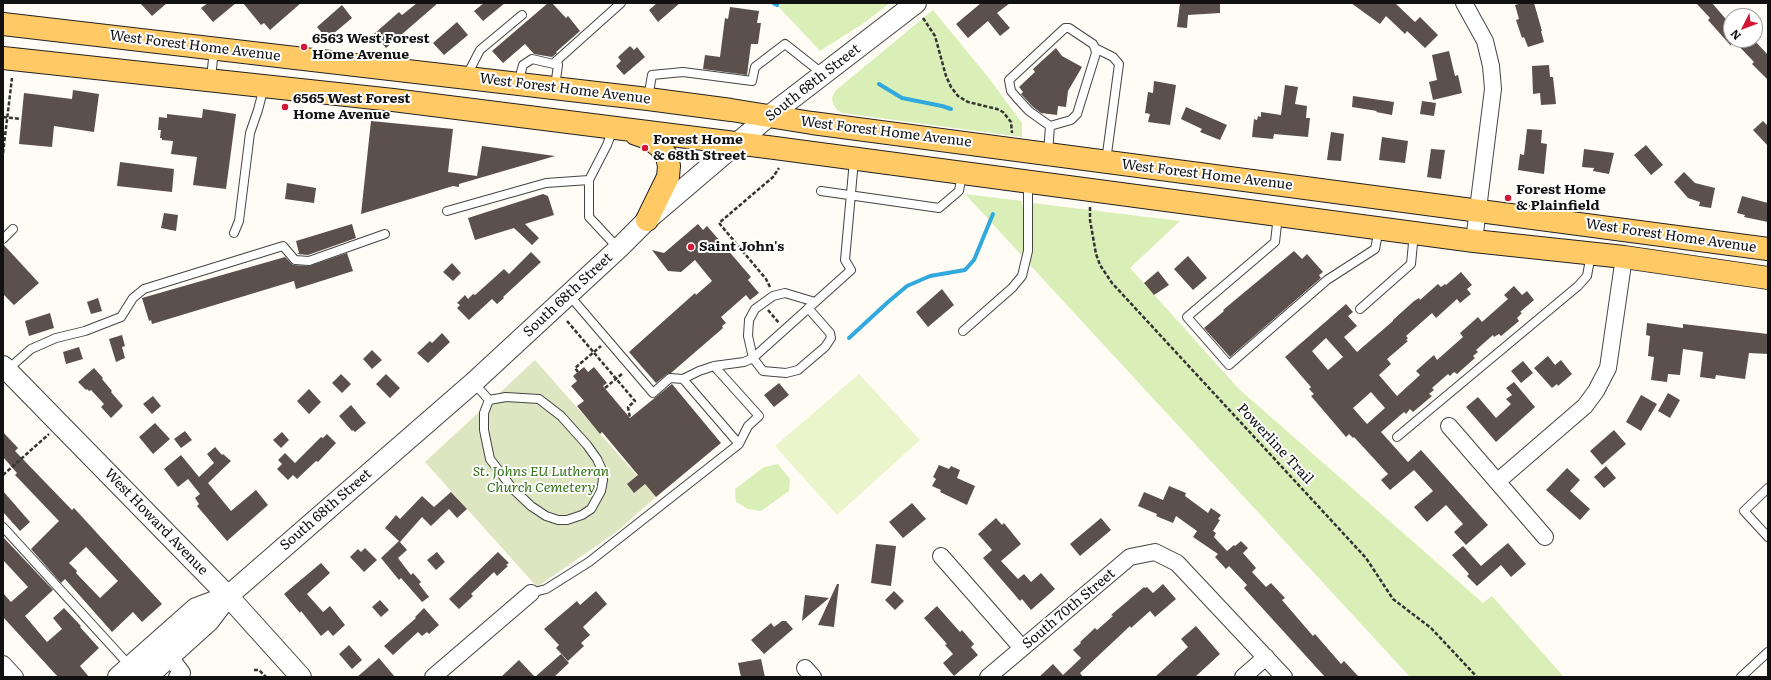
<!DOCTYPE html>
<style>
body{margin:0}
#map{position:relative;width:1771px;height:680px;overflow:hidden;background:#fffcf5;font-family:Literata,serif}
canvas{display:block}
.frame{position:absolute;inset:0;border:4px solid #111;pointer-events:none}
.north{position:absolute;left:1723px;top:8px;width:40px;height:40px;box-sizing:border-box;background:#fff;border:1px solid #a0a0a0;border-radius:50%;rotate:228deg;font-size:11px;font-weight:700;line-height:16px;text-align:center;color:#111}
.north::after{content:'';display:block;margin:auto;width:14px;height:18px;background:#d21833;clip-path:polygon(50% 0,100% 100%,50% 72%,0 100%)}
</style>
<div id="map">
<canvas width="1771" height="680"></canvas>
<div class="frame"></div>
<div class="north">N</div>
</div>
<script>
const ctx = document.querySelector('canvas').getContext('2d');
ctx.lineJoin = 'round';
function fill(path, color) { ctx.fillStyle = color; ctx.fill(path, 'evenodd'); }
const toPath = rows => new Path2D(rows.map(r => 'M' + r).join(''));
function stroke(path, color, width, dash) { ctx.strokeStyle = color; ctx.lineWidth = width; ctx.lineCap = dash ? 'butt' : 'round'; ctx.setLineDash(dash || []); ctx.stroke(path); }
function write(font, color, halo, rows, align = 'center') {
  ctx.font = font + ' Literata,serif'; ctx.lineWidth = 4; ctx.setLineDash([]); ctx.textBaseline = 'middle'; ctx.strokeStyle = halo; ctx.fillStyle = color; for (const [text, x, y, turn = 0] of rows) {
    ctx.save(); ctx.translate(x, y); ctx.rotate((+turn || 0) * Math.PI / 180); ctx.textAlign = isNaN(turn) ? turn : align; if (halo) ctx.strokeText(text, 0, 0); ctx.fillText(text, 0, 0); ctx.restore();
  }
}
const green = toPath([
 [775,3,890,3,864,23,820,51],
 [933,10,988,77,1022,123,1022,137,842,113,837,110,833,104,832,98,835,91],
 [965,194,1022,201,1025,226,1024,258],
 [1033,203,1180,221,1130,268,1239,389,1483,603,1492,596,1564,677,1410,677,1030,265,1033,242,1031,218],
 [778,464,790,479,789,491,761,511,748,509,736,502,735,489,764,467]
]);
const cemetery = toPath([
 [535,360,656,497,615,533,537,587,425,462]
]);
const pitch = toPath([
 [859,374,920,440,837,515,775,446]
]);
const stream = toPath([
 [773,3,777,5],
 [879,84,902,98,942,106,951,109],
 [849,338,888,302,907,286,930,276,965,270,974,260,993,214]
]);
const building = toPath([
 [140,3,167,3,152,16],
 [208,3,236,3,213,22,201,8],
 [243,3,301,3,270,30,264,23,261,25],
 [417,3,438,3,386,48,374,34,399,12,402,15],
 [484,3,505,3,483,21,474,11],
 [548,3,552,3,566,18,568,16,580,31,556,52,557,53,552,57,534,54,525,44,503,63,492,51],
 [657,3,680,3,658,22,649,10],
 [981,3,1010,3,997,13,1010,28,1000,36,988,21,968,38,956,24],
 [1180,3,1220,3,1220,13,1188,15,1187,28,1177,27],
 [1351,3,1395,3,1415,22,1420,17,1438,35,1425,48,1407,31,1405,34,1386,16,1380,24],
 [1522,3,1534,3,1542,31,1541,31,1544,42,1528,47,1524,37,1522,38,1516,20,1519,19,1515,5],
 [1696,3,1712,3,1731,25,1731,46,1708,20,1710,18],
 [342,5,352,18,327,39,317,27],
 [730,7,759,11,757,23,761,23,758,44,751,44,747,75,703,69,705,55,720,57,725,18,728,19],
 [457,22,468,35,444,55,433,43],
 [1733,40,1754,40,1768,55,1768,80,1752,64,1754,62],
 [630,46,634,50,637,47,645,57,624,75,616,66,621,61,618,57],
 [1056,48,1062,56,1082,67,1068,91,1066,107,1058,106,1057,115,1041,113,1033,107,1021,94,1023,92,1019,87,1035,72,1033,69],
 [1449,51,1455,76,1458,75,1462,93,1433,100,1429,82,1437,80,1432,55],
 [1549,65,1550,77,1553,77,1556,104,1541,105,1540,93,1533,94,1532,66],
 [1154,81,1176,85,1170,125,1148,122,1150,114,1145,113,1148,92,1153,93],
 [1285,85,1298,87,1295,104,1307,106,1306,118,1310,118,1308,137,1274,134,1273,139,1252,137,1254,119,1257,120,1258,116,1261,117,1261,112,1281,115],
 [73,90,99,94,94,132,54,126,52,147,19,144,24,93,72,99],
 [1353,96,1394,102,1392,115,1376,112,1377,111,1352,107],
 [1422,101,1436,103,1434,116,1420,114],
 [1186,107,1227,125,1220,140,1200,132,1202,129,1181,119],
 [203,109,236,114,226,189,193,185,197,157,171,154,173,141,162,140,162,138,160,138,161,130,158,130,159,117,167,118,167,114,202,118],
 [371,121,453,129,448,172,477,176,482,146,555,156,459,184,459,187,453,186,361,214],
 [1763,121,1768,126,1768,146,1753,130],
 [1527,129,1542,130,1541,143,1547,144,1544,174,1518,170,1520,154,1524,155],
 [1331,132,1344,134,1341,161,1327,160],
 [1382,137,1408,141,1405,163,1379,160],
 [1646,145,1663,165,1651,175,1634,155],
 [1431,149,1445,150,1441,179,1427,177],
 [1584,149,1614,153,1609,174,1593,171,1594,168,1582,167],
 [120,162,174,169,172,192,117,186],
 [1684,172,1695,183,1715,188,1711,208,1699,206,1700,202,1688,198,1674,182],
 [287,183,316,188,314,203,285,199],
 [543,194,548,196,554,215,525,224,539,238,532,245,514,228,475,240,468,218],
 [1742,196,1768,203,1768,222,1744,217,1745,215,1737,213],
 [164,213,178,215,176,231,161,228],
 [352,224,356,238,308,255,297,254,299,253,296,241],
 [698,224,703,230,707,226,751,277,748,280,759,293,750,300,746,295,721,317,726,323,722,326,723,328,671,373,667,374,656,383,629,352,695,293,696,295,712,281,695,260,681,272,668,271,652,250,664,253],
 [3,244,39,283,14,305,3,294],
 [1294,251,1302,259,1307,254,1323,272,1319,275,1321,278,1230,357,1204,328,1224,311,1223,310],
 [531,252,541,262,503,297,504,298,497,304,492,299,469,320,457,308,460,305,457,303,465,295,468,299,473,294,475,295,504,269,509,274],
 [347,253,353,271,296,289,294,281,152,324,151,320,149,321,142,298,285,257,293,265,309,266],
 [1188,256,1207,278,1193,290,1174,269],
 [452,263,461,273,453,281,443,272],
 [1158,271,1169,285,1154,295,1144,283],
 [1461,272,1472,285,1467,289,1471,294,1460,303,1457,299,1436,318,1432,313,1406,336,1408,338,1406,340,1408,341,1387,359,1391,364,1379,375,1397,396,1420,375,1416,371,1434,355,1437,360,1463,337,1460,333,1478,317,1482,322,1508,299,1504,295,1514,286,1522,295,1527,291,1534,300,1520,312,1522,313,1517,318,1519,321,1501,336,1499,334,1494,337,1493,335,1476,350,1478,352,1473,356,1475,358,1457,374,1454,372,1450,376,1448,374,1432,388,1434,390,1429,394,1432,396,1413,412,1410,409,1406,414,1404,412,1381,432,1408,462,1421,450,1488,525,1466,545,1454,532,1463,524,1446,505,1427,522,1414,507,1433,491,1414,470,1390,490,1381,480,1388,474,1354,437,1353,438,1349,434,1346,437,1311,396,1314,394,1309,389,1311,387,1285,357,1346,304,1353,312,1348,316,1357,326,1344,337,1357,352,1393,321,1393,320,1414,301,1419,298,1420,300,1438,284,1441,287,1445,284,1446,285],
 [1326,338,1343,357,1328,370,1312,351],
 [1371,392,1385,408,1367,424,1353,408],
 [942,289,954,305,928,327,916,312],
 [98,298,102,311,91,314,87,302],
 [50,313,54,328,29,336,25,321],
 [1647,323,1683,328,1683,324,1768,334,1768,354,1749,353,1745,379,1716,375,1715,379,1700,377,1703,352,1683,349,1680,375,1668,374,1667,382,1651,380,1654,357,1648,356,1650,336,1646,335],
 [442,333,450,342,428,363,417,353,430,341,432,343],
 [122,335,125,346,122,347,125,358,116,362,109,339],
 [79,347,83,359,66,364,63,352],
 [372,350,382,360,372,369,363,359],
 [1548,356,1555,365,1561,360,1572,374,1558,386,1557,384,1552,388,1534,368],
 [1523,361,1533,373,1521,383,1511,371],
 [584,367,588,372,594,367,607,383,603,386,630,418,672,384,721,443,656,497,645,484,634,493,627,484,638,475,602,432,600,434,577,406,584,401,571,386,577,381,573,376],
 [94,368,103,378,102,379,112,391,111,392,123,406,111,418,101,407,104,404,91,390,89,391,87,389,86,390,78,382],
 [341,374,351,384,342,393,332,383],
 [386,374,400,388,390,398,376,384],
 [1514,382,1535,407,1496,442,1466,407,1478,397,1496,418,1511,404,1506,399,1512,395,1506,388],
 [779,383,789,395,774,407,764,395],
 [309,389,321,402,309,414,297,401],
 [1668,393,1680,400,1670,418,1658,411],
 [1641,395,1657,404,1641,431,1626,422],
 [153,396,161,406,152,414,143,404],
 [351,405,366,423,355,432,353,430,352,431,339,416],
 [155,423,170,439,153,454,139,437],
 [1614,430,1626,444,1602,465,1590,451],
 [185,431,192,440,181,448,174,439],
 [3,432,18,448,15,451,72,510,74,508,162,604,142,622,133,612,112,632,65,579,61,583,31,549,59,521,15,475,17,473,3,457],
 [86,547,118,581,100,598,76,573,77,571,69,563],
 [282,432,289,440,281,448,273,440],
 [327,434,336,443,318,462,316,461,297,479,293,475,288,480,277,469,282,464,278,460,285,453,295,463,321,437,323,438],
 [215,447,222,455,223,454,231,461,208,483,231,511,256,490,268,505,227,541,197,506,199,504,195,498,200,494,188,479,178,487,164,469,181,455,199,477,214,463,207,454],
 [939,465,949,469,951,466,960,470,957,478,975,486,967,505,940,492,941,490,932,486,936,479,933,477],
 [1606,466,1616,478,1604,488,1594,477],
 [1567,468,1580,480,1570,491,1590,509,1580,520,1546,490],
 [1169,486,1186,493,1185,496,1208,513,1211,508,1221,515,1218,519,1220,520,1213,531,1216,533,1214,537,1227,551,1234,545,1235,546,1241,541,1248,548,1243,553,1256,568,1252,572,1266,587,1271,583,1285,598,1282,600,1313,636,1315,634,1341,664,1344,661,1359,677,1325,677,1244,588,1247,585,1229,566,1226,569,1215,557,1218,554,1193,537,1197,531,1176,516,1173,523,1156,516,1157,514,1138,506,1144,492,1163,500],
 [3,491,30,522,20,531,3,512],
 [451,492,467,509,457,518,449,509,431,526,422,517,400,542,385,528,396,515,400,519,422,496,434,507],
 [912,503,926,519,903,538,889,522],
 [996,518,1002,525,1004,523,1021,544,1001,561,1018,579,1024,574,1031,582,1041,573,1055,589,1031,610,1022,599,1020,601,983,558,992,550,978,534],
 [1101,518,1111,530,1080,556,1070,544],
 [3,537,53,590,25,616,47,642,62,629,53,618,64,608,81,626,80,627,99,648,80,666,89,677,58,677,3,617,3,593,11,602,28,587,3,560],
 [399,541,407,550,398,558,411,575,413,573,421,582,419,584,429,597,422,602,401,578,399,580,381,558],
 [1508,543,1526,564,1511,577,1501,565,1477,586,1467,576,1469,574,1452,555,1463,546,1481,566],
 [876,544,896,546,891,586,871,583],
 [365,548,377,560,364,572,350,557,358,549,361,552],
 [437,552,445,562,436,570,427,560],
 [498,552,509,563,506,565,508,566,497,576,494,572,471,594,473,596,459,609,449,599],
 [321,563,330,573,307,594,323,612,330,606,345,625,333,636,328,630,321,636,301,611,300,613,284,594],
 [837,584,839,584,834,627,818,625],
 [1163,584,1176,599,1155,617,1150,611,1131,628,1130,626,1080,673,1083,677,1039,677,1053,664,1063,675,1081,658,1073,650,1081,643,1080,642,1095,628,1097,630,1113,616,1111,615,1144,587,1145,588,1147,587,1153,593],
 [596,591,607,604,583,627,590,635,581,643,584,646,568,661,556,648,559,645,544,629,577,601,580,605],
 [894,591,904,601,895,610,885,600],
 [805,595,829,598,802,621],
 [380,600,389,610,381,617,372,607],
 [937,606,960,632,962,630,974,644,971,647,978,655,954,676,943,663,953,654,945,645,947,644,924,618],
 [424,608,439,625,429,634,427,632,422,636,418,632,393,655,384,646,416,618,415,617],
 [782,621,786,621,793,629,764,654,751,640,771,623,774,627],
 [1196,626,1220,654,1195,677,1155,677,1188,647,1181,639],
 [349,645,362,660,352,669,339,654],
 [561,654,569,663,554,677,535,677],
 [379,658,395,677,357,677],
 [761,659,765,677,741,677,738,663],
 [519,660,535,677,501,677]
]);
const path = toPath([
 [923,18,935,36,946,76,951,87,958,96,968,102,997,109,1003,112,1011,122,1012,133],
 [3,117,21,119],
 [3,153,12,78],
 [1090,207,1090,220,1096,254,1100,265,1112,283,1366,558,1393,599,1431,628,1477,677],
 [770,287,766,279,719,223,773,177,779,168],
 [768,310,779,323],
 [567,321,635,401,628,407,630,418],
 [578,372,575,368,601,346],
 [605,388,623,373],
 [3,475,49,434],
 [254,670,259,670,266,677]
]);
const service = toPath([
 [1095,48,1113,57,1119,64,1106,161],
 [554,63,621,3],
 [466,77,480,50,522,15],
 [211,79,214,49],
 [518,83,523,65,532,59,558,65,555,87],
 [648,98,652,75,683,72,752,81,755,67,785,44,823,74],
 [613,129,607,145,589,180,589,217,618,248],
 [1048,153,1050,126,1029,111,1017,98,1011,91,1009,80,1065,28,1069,28,1093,44,1095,48,1096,53,1077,114,1071,120,1050,126],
 [821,191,939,208,959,191,962,174],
 [447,211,546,183,589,180],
 [1278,215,1275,242,1187,317,1229,365,1327,280,1375,249,1379,229],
 [234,233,239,221,250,133,258,110,264,87],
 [3,239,13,229],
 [569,295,653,393,670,378,683,379,699,371,714,366,744,362,753,358,851,270,845,260,854,160],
 [808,308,830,333,831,338,825,347,798,370,786,373,763,371,753,358,748,336,749,320,755,309,773,296,785,293,815,302],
 [1360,309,1411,264,1414,233],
 [963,331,1012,288,1022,276,1028,251,1028,182],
 [714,366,759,416,748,426,739,444],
 [7,370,31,349,56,338,85,331,121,317,133,298,144,289,283,246,295,260,309,261,385,234],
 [474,383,489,400,484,413,484,430,490,459,512,488,531,506,546,516,558,520,567,520,582,515,591,509,601,491,603,480,602,470,597,459,587,445,561,416,539,399,506,397,489,400],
 [1397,437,1578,286,1587,276,1591,254],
 [1768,488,1744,511,1768,537],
 [3,527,140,677],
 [531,593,546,589,589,562,739,444,683,379],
 [1741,677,1768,652]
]);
const minor = toPath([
 [1464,3,1485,41,1491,66,1493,89,1474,241],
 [1449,426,1545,537],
 [1498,481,1585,406,1596,391,1608,368,1624,257],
 [941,556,1022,648],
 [162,648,170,657,182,673,177,677],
 [3,664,15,677],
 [805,668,813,677],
 [433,677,531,593],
 [988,677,1130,557,1155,552,1177,563,1284,677],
 [1243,677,1266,657]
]);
const tertiary = toPath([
 [3,366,228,596,301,677],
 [118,677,196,608,228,596],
 [147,677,209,621,228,596,474,382,619,248,647,220,769,116,916,3]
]);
const primary = toPath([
 [3,24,648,99,731,110,812,123,1768,249],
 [3,58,393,100,775,148,1474,241,1624,257,1768,278],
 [636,134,650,139,660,147,667,157,669,166,668,177,647,220]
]);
const markers = [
 [304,47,4,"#d21833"],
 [285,107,4,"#d21833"],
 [645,148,4,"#d21833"],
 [1508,198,4,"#d21833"],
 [691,247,4,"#d21833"]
];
const poiNames = [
 ["6563 West Forest",312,39],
 ["Home Avenue",312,55],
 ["6565 West Forest",293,99],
 ["Home Avenue",293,115],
 ["Forest Home",653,140],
 ["& 68th Street",653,156],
 ["Forest Home",1516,190],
 ["& Plainfield",1516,206],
 ["Saint John's",699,247]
];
const streetNames = [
 ["West Forest Home Avenue",195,46,7],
 ["South 68th Street",813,83,-38],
 ["West Forest Home Avenue",565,89,7],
 ["West Forest Home Avenue",886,132,7],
 ["West Forest Home Avenue",1207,175,7],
 ["West Forest Home Avenue",1671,236,8],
 ["South 68th Street",568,295,-43],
 ["Powerline Trail",1275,444,47],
 ["South 68th Street",326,510,-41],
 ["West Howard Avenue",156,522,46],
 ["South 70th Street",1069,609,-40]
];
const parkNames = [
 ["St. Johns EU Lutheran",541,472],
 ["Church Cemetery",541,488]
];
fill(green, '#daefb8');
fill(cemetery, '#dde6c1');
fill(pitch, '#ebf5cb');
stroke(stream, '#31a9dc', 4);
fill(building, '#5b504c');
stroke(service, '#444', 10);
stroke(minor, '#444', 18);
stroke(tertiary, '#444', 22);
stroke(primary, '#222', 24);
stroke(path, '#333', 2.5, [4, 2]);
stroke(service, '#fff', 8);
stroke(minor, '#fff', 16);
stroke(tertiary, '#fff', 20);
stroke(primary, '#ffca65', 22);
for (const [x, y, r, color] of markers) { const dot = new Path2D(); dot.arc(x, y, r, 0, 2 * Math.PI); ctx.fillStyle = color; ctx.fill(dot); stroke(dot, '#fff', 1.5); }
write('bold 14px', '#111', '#fff', poiNames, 'left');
write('14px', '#111', '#fff', streetNames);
write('italic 14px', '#347218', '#fff', parkNames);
</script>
